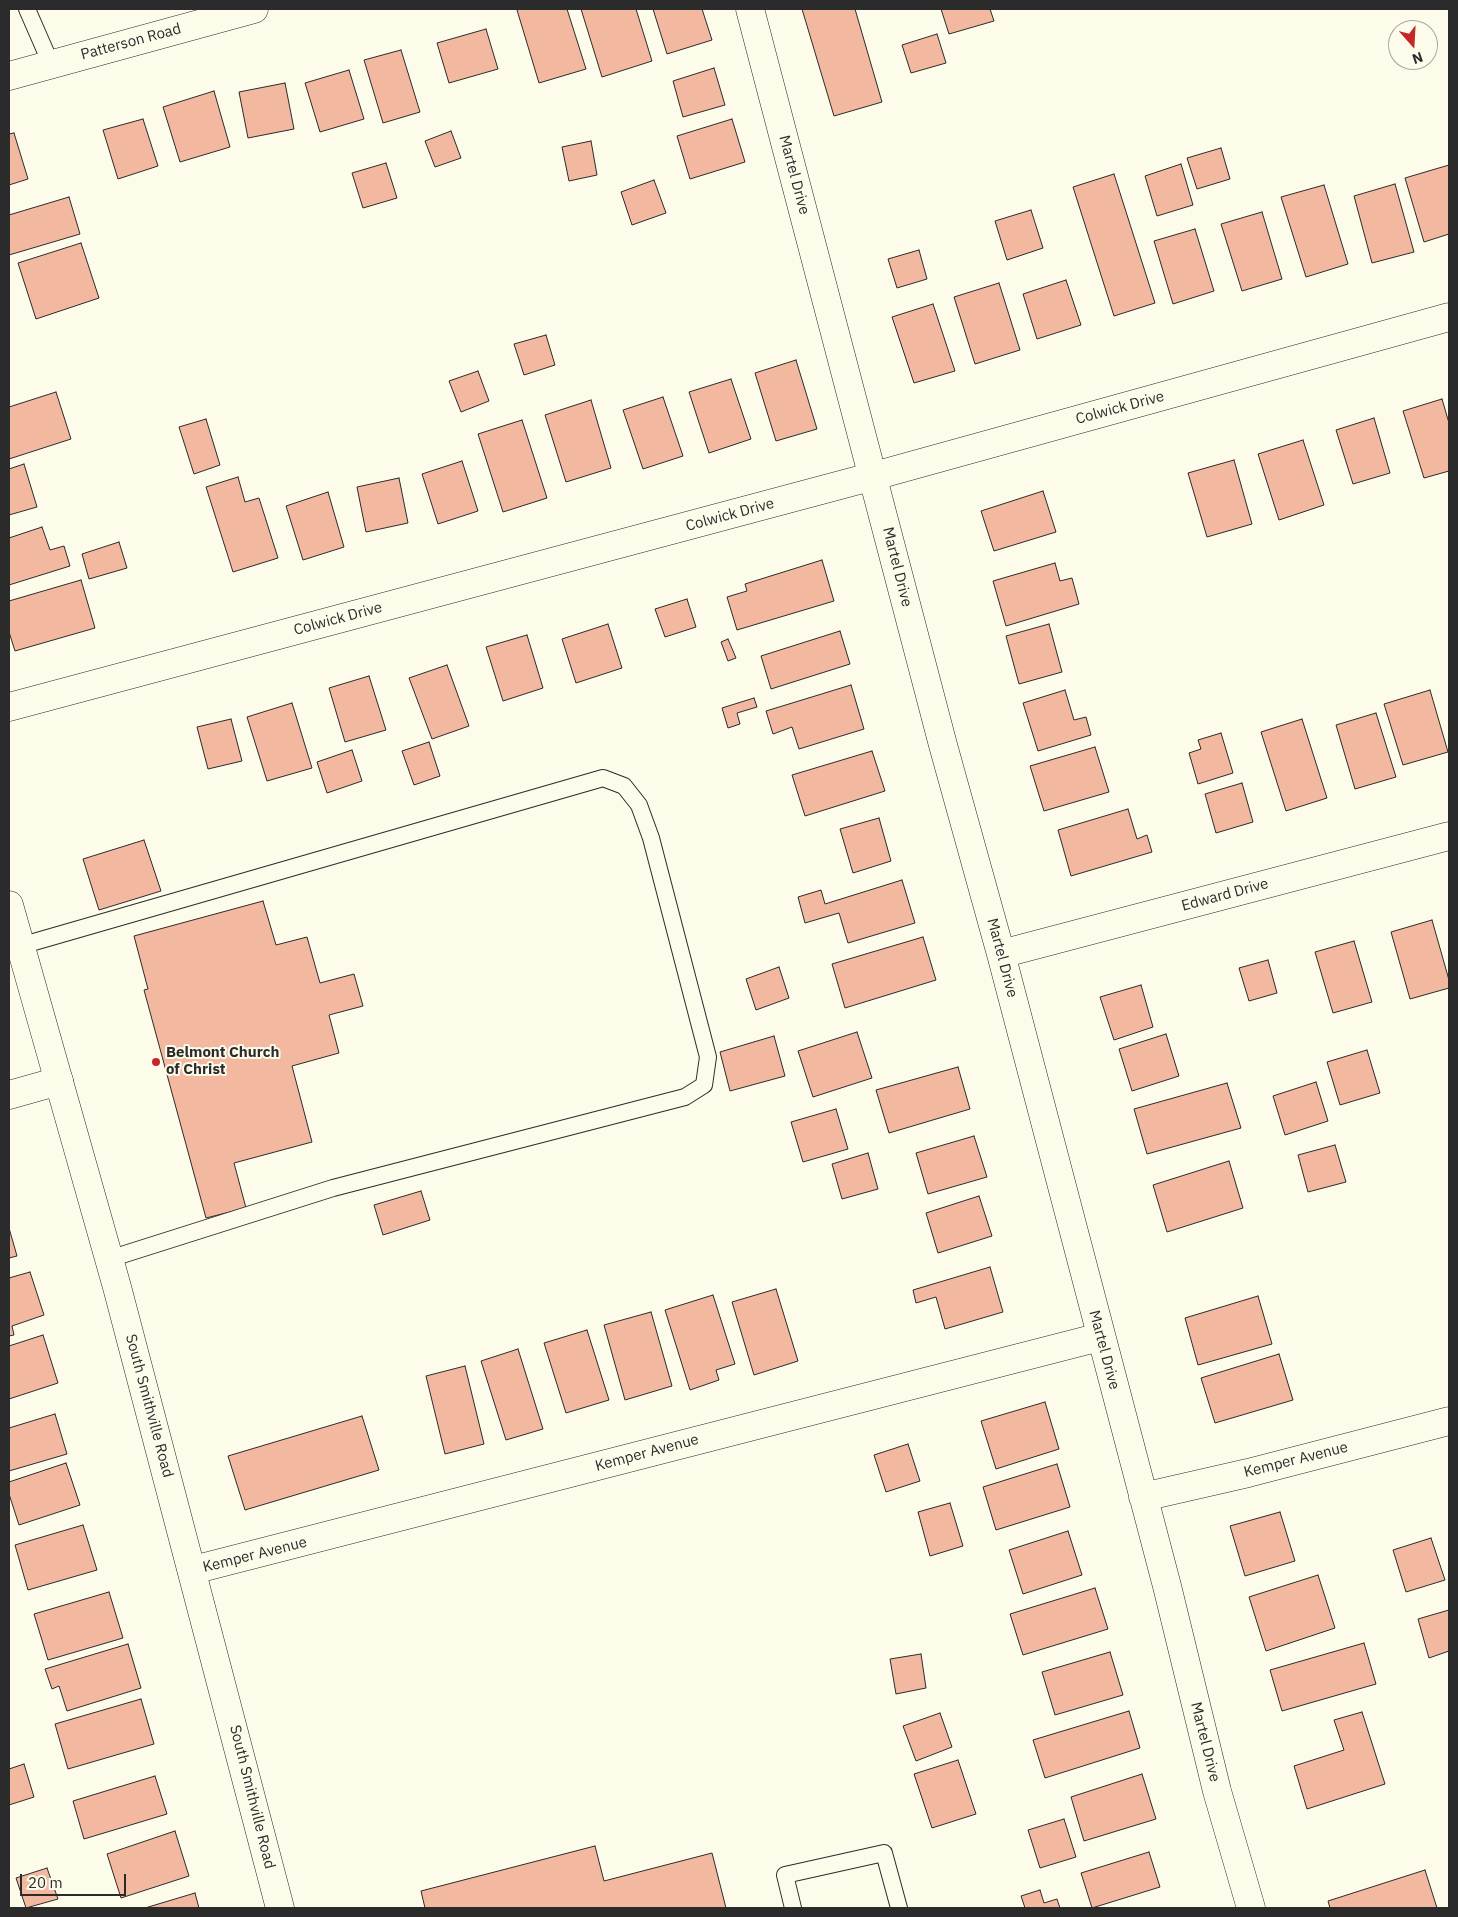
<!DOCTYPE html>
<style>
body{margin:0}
#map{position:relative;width:1458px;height:1917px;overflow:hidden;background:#fdfbea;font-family:"IBM Plex Sans",sans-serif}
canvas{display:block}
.frame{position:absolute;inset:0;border:10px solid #2b2b2b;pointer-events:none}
.north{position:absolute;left:1388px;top:20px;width:50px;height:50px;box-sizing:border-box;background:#fdfbea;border:1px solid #a9a89e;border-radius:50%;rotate:161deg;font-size:14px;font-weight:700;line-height:20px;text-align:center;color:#2b2b2b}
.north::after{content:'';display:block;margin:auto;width:18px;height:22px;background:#c62828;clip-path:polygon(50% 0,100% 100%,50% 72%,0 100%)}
.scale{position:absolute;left:20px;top:1874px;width:106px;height:22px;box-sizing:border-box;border:2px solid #2b2b2b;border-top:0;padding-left:6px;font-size:15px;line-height:18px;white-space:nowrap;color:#2b2b2b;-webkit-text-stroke:4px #fdfbea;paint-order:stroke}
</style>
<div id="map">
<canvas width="1458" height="1917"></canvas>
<div class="frame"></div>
<div class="north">N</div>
<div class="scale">20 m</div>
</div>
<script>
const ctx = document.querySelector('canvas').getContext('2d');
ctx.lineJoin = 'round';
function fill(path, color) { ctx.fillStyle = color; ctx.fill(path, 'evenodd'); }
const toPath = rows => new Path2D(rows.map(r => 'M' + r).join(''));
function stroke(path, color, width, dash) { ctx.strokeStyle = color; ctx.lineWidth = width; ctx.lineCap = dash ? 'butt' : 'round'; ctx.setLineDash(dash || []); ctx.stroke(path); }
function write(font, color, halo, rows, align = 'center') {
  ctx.font = font + ' "IBM Plex Sans",sans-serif'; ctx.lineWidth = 4; ctx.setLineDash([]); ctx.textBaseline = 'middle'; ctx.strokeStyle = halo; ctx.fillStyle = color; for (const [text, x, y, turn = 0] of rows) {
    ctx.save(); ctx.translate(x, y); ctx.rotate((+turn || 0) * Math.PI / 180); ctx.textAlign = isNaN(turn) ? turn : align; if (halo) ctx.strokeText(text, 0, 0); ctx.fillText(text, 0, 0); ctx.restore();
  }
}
const building = toPath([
 [520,9,567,9,586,69,539,83,517,10,520,9],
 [581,9,636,9,652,61,602,77,581,9],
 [653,9,702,9,712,40,667,54,653,9],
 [802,9,855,9,882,102,834,116,802,9],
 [941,9,990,9,994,21,949,34,941,9],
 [486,29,498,69,449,83,437,43,486,29],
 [937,34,946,63,911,73,902,45,937,34],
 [401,50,420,112,383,123,364,60,401,50],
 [714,68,725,105,683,117,673,81,714,68],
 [349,70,364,119,320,132,305,83,349,70],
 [285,83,294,129,248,138,239,92,285,83],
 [214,91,230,147,180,162,163,107,214,91],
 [143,119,158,166,118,179,103,130,143,119],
 [732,119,745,162,690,179,677,136,732,119],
 [451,131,461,158,435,167,425,141,451,131],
 [14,133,28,179,9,185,9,134,14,133],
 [591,141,597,175,569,181,562,147,591,141],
 [1221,148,1230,179,1197,189,1187,158,1221,148],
 [386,163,397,198,363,208,352,173,386,163],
 [1181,164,1193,205,1157,216,1145,176,1181,164],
 [1449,165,1449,234,1424,242,1405,178,1449,165],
 [1114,174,1155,303,1114,316,1073,187,1114,174],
 [654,180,666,213,632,225,621,192,654,180],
 [1395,184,1414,252,1372,263,1354,196,1395,184],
 [1324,185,1348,264,1306,277,1281,197,1324,185],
 [69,197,80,234,9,255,9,215,69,197],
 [1031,210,1043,248,1007,260,995,221,1031,210],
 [1262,212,1282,279,1242,291,1221,224,1262,212],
 [1195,229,1214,291,1173,304,1154,241,1195,229],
 [81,243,99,298,36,319,18,263,81,243],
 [919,250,927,279,897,288,888,259,919,250],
 [1066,280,1081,325,1037,339,1023,294,1066,280],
 [999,283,1020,350,975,364,954,297,999,283],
 [933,304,955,371,914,383,892,317,933,304],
 [546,335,555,365,524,375,514,344,546,335],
 [796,360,817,429,776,441,755,373,796,360],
 [478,371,489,401,461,412,449,381,478,371],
 [731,379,751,439,709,453,689,392,731,379],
 [56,392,71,439,9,459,9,407,56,392],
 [663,397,683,456,643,469,623,410,663,397],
 [1442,399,1449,423,1449,471,1424,478,1403,411,1442,399],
 [591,400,611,468,566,482,545,415,591,400],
 [1374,418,1390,473,1353,484,1336,430,1374,418],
 [206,419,220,465,194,474,179,427,206,419],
 [522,420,547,498,503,512,478,434,522,420],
 [1303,440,1324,505,1279,520,1258,454,1303,440],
 [1234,460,1252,524,1207,537,1188,473,1234,460],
 [462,461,478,511,438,524,422,474,462,461],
 [24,464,37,507,9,515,9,469,24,464],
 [238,477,245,502,259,498,278,558,233,572,206,487,238,477],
 [399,478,408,523,366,532,357,487,399,478],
 [1043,491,1056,532,994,551,981,511,1043,491],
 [328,492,344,547,303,560,286,506,328,492],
 [42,527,50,550,64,546,70,566,9,585,9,538,42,527],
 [119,542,127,568,89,579,82,554,119,542],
 [822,560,834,601,737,630,727,597,747,591,745,584,822,560],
 [1055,563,1060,581,1072,578,1079,604,1006,626,993,581,1055,563],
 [81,580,95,628,15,651,9,632,9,601,81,580],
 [687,599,696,627,665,637,655,609,687,599],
 [608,624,622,668,576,683,562,639,608,624],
 [1049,624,1062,672,1019,684,1006,636,1049,624],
 [840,631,850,664,771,689,761,656,840,631],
 [527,635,543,688,503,701,486,647,527,635],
 [728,639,736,658,728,661,721,642,728,639],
 [447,665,469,726,432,739,409,678,447,665],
 [369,676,386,730,345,742,329,688,369,676],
 [851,685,864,729,799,749,792,727,773,734,766,711,851,685],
 [1065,690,1074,720,1086,717,1091,735,1038,751,1023,703,1065,690],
 [1430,690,1448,752,1403,765,1384,704,1430,690],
 [754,698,757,707,737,713,740,724,728,728,722,708,754,698],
 [292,703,312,768,267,781,247,717,292,703],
 [1376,713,1396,777,1355,789,1336,725,1376,713],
 [231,719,242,761,208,769,197,727,231,719],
 [1302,719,1327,798,1286,811,1261,732,1302,719],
 [1221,733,1233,773,1198,784,1189,753,1201,749,1198,740,1221,733],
 [429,742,440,776,414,785,402,751,429,742],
 [1095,747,1109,792,1044,811,1030,766,1095,747],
 [352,750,362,781,327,793,317,762,352,750],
 [872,751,885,791,805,816,792,775,872,751],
 [1242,783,1253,822,1216,833,1205,794,1242,783],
 [1128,809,1137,839,1147,835,1152,852,1071,876,1058,830,1128,809],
 [879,818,891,861,853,873,840,829,879,818],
 [144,840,161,891,99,910,83,859,144,840],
 [902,880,915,923,848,943,839,913,805,923,798,897,821,890,825,904,902,880],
 [263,901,276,945,307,937,320,983,354,974,363,1006,329,1015,339,1053,292,1066,312,1142,234,1163,246,1208,206,1218,144,990,148,989,134,936,263,901],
 [1432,920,1449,980,1449,988,1410,999,1391,932,1432,920],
 [923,937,936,980,845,1008,832,964,923,937],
 [1354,941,1372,1002,1333,1013,1315,952,1354,941],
 [1268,960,1277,993,1249,1001,1239,968,1268,960],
 [779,967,789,998,756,1010,746,979,779,967],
 [1141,985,1153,1027,1114,1040,1100,997,1141,985],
 [857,1032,872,1078,813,1097,798,1051,857,1032],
 [1166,1034,1179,1076,1132,1091,1119,1049,1166,1034],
 [774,1036,785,1076,730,1091,720,1052,774,1036],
 [1367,1050,1380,1093,1340,1105,1327,1062,1367,1050],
 [958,1067,970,1109,889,1133,876,1090,958,1067],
 [1316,1082,1328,1121,1285,1135,1273,1096,1316,1082],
 [1227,1083,1241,1128,1147,1154,1134,1109,1227,1083],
 [836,1109,848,1149,803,1162,791,1122,836,1109],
 [974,1136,987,1177,928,1194,916,1153,974,1136],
 [1335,1145,1346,1182,1308,1192,1298,1155,1335,1145],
 [868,1153,878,1189,842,1199,832,1164,868,1153],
 [1229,1161,1243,1208,1167,1232,1153,1185,1229,1161],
 [421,1191,430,1220,383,1235,374,1205,421,1191],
 [979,1196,992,1236,938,1253,926,1213,979,1196],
 [9,1228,17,1256,9,1258,9,1228],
 [990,1267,1003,1312,945,1329,936,1297,916,1303,913,1290,990,1267],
 [30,1272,44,1315,12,1326,14,1335,9,1336,9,1278,30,1272],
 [776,1289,798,1361,754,1375,732,1302,776,1289],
 [713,1295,735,1364,716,1370,719,1380,690,1390,665,1310,713,1295],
 [1258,1296,1272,1344,1198,1365,1185,1318,1258,1296],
 [651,1312,672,1386,625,1400,604,1325,651,1312],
 [587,1330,609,1400,566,1413,544,1343,587,1330],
 [43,1335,58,1383,9,1399,9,1346,43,1335],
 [518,1349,543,1429,506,1440,481,1361,518,1349],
 [1279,1354,1293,1400,1215,1423,1201,1378,1279,1354],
 [465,1366,484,1444,445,1454,426,1376,465,1366],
 [1045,1402,1059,1449,996,1469,981,1421,1045,1402],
 [55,1414,67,1454,9,1471,9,1428,55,1414],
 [362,1416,379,1470,245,1510,228,1456,362,1416],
 [908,1444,920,1481,886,1492,874,1455,908,1444],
 [66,1463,80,1505,19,1525,9,1494,9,1482,66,1463],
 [1057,1464,1070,1507,996,1530,983,1487,1057,1464],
 [950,1503,963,1546,930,1556,918,1512,950,1503],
 [1280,1512,1295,1561,1245,1576,1230,1526,1280,1512],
 [83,1525,97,1570,28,1590,15,1545,83,1525],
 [1068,1531,1082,1575,1023,1594,1009,1550,1068,1531],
 [1431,1538,1445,1580,1406,1592,1393,1550,1431,1538],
 [1318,1575,1335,1628,1266,1651,1249,1597,1318,1575],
 [1095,1588,1108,1629,1023,1655,1010,1614,1095,1588],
 [109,1592,123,1638,48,1660,34,1614,109,1592],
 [1449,1610,1449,1651,1429,1658,1418,1619,1449,1610],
 [1364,1643,1376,1684,1282,1711,1270,1670,1364,1643],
 [128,1644,141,1688,67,1711,59,1686,52,1689,45,1669,128,1644],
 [1110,1652,1123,1695,1055,1715,1042,1672,1110,1652],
 [921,1654,926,1688,896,1694,890,1659,921,1654],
 [141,1699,154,1744,68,1769,55,1724,141,1699],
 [1129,1711,1140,1748,1045,1778,1033,1740,1129,1711],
 [1362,1712,1385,1784,1307,1809,1294,1766,1344,1750,1334,1720,1362,1712],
 [940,1713,952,1747,916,1761,903,1726,940,1713],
 [958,1760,976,1814,932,1828,914,1774,958,1760],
 [24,1764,34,1797,9,1805,9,1769,24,1764],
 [1142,1774,1156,1819,1084,1841,1071,1797,1142,1774],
 [155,1776,167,1814,84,1839,73,1801,155,1776],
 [1064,1819,1076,1857,1040,1868,1028,1830,1064,1819],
 [175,1831,189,1876,121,1898,107,1854,175,1831],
 [595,1846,604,1881,712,1853,726,1908,425,1908,421,1891,595,1846],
 [1149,1852,1160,1887,1092,1908,1081,1873,1149,1852],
 [47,1868,58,1899,26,1908,16,1878,47,1868],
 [1425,1870,1437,1908,1330,1908,1328,1901,1425,1870],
 [1040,1890,1044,1903,1057,1899,1060,1908,1025,1908,1021,1896,1040,1890],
 [195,1893,199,1908,145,1908,195,1893]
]);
const lane = toPath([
 [27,9,51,64],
 [20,946,603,778,624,786,639,805,651,838,708,1057,704,1085,685,1097,333,1188,109,1259],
 [793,1908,785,1875,884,1853,899,1908]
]);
const street = toPath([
 [750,9,943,745,1001,954,1167,1586,1217,1791,1251,1908],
 [9,707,874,476,1449,317],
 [1001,954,1449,836],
 [9,1095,59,1081],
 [1143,1497,1248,1473,1449,1421],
 [193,1570,1100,1337]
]);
const secondary = toPath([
 [9,76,254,9],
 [9,905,117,1287,280,1908]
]);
const markers = [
 [156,1062,5,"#c62828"]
];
const streetNames = [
 ["Patterson Road",131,42,-15],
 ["Martel Drive",794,175,75],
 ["Colwick Drive",1120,408,-15],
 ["Colwick Drive",730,515,-15],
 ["Martel Drive",897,567,76],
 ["Colwick Drive",338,619,-15],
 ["Edward Drive",1225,895,-15],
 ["Martel Drive",1002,958,75],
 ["Martel Drive",1104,1350,75],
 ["South Smithville Road",149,1406,75],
 ["Kemper Avenue",647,1453,-15],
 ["Kemper Avenue",1296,1460,-14],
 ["Kemper Avenue",255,1555,-14],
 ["Martel Drive",1205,1742,76],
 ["South Smithville Road",252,1797,76]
];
const poiNames = [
 ["Belmont Church",166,1053],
 ["of Christ",166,1070]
];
fill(building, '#f2b8a0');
stroke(building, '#2b2b2b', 1);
stroke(lane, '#2b2b2b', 18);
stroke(street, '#2b2b2b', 29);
stroke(secondary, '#2b2b2b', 29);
stroke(lane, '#fdfbea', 16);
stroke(street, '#fdfbea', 28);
stroke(secondary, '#fdfbea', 28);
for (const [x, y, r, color] of markers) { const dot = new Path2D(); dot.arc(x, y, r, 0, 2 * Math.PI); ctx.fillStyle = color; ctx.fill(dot); stroke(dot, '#fdfbea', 2); }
write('15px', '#2b2b2b', '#fdfbea', streetNames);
write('bold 15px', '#2b2b2b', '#fdfbea', poiNames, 'left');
</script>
